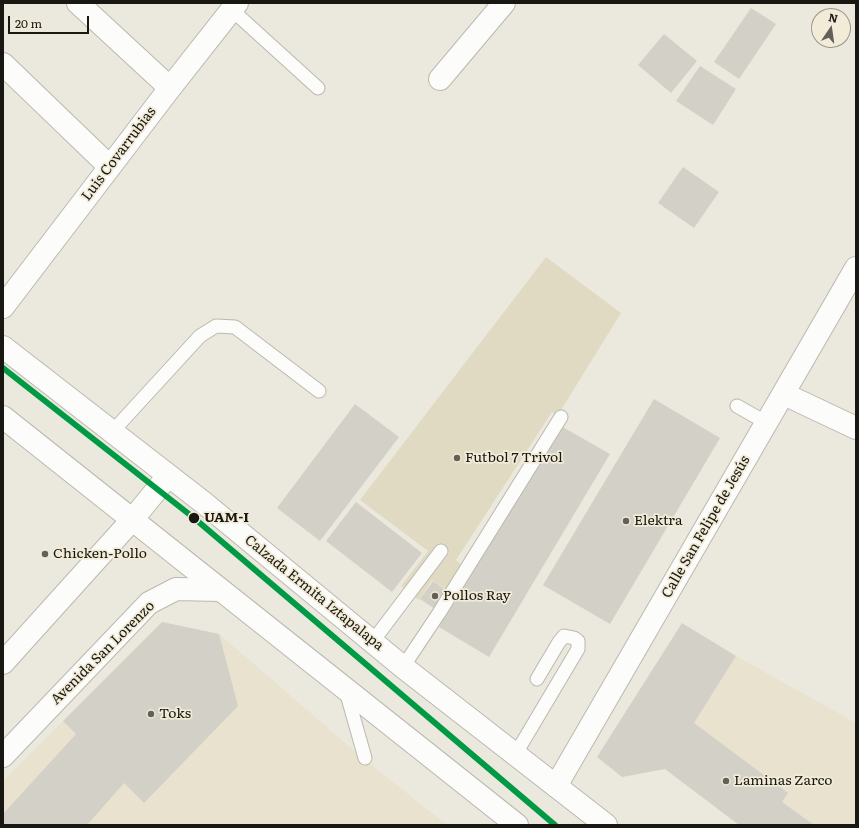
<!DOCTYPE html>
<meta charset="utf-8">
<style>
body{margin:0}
#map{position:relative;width:859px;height:828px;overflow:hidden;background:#ebe8de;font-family:Literata,serif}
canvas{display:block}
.frame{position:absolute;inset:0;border:4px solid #191711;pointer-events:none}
.north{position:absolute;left:811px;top:8px;width:40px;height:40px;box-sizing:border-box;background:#f1ebd8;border:1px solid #9b9688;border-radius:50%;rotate:13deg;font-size:11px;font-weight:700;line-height:16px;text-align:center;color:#191711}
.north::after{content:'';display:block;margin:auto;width:14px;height:18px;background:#626059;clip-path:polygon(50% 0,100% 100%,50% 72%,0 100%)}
.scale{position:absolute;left:8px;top:16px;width:81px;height:18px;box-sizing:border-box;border:2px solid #191711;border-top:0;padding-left:5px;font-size:12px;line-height:14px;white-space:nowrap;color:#191711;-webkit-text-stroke:3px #f1ebd8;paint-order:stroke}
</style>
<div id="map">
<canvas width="859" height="828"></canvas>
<div class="frame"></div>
<div class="north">N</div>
<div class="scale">20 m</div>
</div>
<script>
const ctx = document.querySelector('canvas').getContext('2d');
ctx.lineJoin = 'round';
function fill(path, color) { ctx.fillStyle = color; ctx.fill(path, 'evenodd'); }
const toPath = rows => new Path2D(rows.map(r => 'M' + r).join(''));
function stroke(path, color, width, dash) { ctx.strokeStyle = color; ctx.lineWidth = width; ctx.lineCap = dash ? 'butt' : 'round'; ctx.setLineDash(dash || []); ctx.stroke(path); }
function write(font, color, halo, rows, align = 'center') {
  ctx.font = font + ' Literata,serif'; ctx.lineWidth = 3.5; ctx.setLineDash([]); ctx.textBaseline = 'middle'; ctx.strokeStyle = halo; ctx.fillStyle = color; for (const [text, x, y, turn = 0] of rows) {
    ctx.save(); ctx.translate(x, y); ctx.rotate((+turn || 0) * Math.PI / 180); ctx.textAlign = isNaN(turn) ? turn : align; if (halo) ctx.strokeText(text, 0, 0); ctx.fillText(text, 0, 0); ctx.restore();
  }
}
const built = toPath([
 [162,622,219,634,365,760,447,825,3,825,3,781],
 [736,656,856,723,856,825,739,825,665,769]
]);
const green = toPath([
 [546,257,621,313,558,415,552,412,456,560,465,567,450,592,432,580,419,600,401,586,428,551,360,500]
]);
const building = toPath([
 [751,8,776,24,739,79,714,62],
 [664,34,697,61,671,93,638,65],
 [700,66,736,89,713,125,676,101],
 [683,167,719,192,694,228,658,203],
 [654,399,720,438,610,624,543,585],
 [355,404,399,437,320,541,277,508],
 [559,425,610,454,489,657,439,627],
 [356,502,422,553,392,592,326,541],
 [433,581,450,593,438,611,420,599],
 [162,622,219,634,238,706,144,803,124,783,87,825,3,825,3,814,76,734,63,721],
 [682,623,736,656,694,723,788,793,782,802,814,825,739,825,665,769,622,777,597,757]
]);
const lane = toPath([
 [232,10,318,88],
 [737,406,767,423],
 [112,432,200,336,216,326,235,327,319,391],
 [373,641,441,551],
 [403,667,439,613,561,417],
 [346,691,365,758],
 [515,755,578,649,578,641,574,638,564,636,559,642,537,679]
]);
const street = toPath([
 [78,3,170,88],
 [3,64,110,167],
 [440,79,504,3],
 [3,307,170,88,237,3],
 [784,394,856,428],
 [3,756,149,603,176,589,220,590],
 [556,786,856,268]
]);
const secondary = toPath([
 [3,663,132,520,168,476]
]);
const primary = toPath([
 [3,347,204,503,403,667,606,825],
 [3,417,517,825]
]);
const metro1 = toPath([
 [3,368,194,518,555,825]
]);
const markers = [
 [457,458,4,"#626059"],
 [194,518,6,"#191711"],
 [626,521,4,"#626059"],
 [45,554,4,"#626059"],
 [435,596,4,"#626059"],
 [151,714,4,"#626059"],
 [726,781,4,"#626059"]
];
const streetNames = [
 ["Luis Covarrubias",119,154,-53],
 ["Calle San Felipe de Jesús",706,527,-60],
 ["Calzada Ermita Iztapalapa",314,593,39],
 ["Avenida San Lorenzo",103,653,-45]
];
const poiNames = [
 ["Futbol 7 Trivol",465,458],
 ["Elektra",634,521],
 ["Chicken-Pollo",53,554],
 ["Pollos Ray",443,596],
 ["Toks",159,714],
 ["Laminas Zarco",734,781]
];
const stopNames = [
 ["UAM-I",204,518]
];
fill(built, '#e8e2cf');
fill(green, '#e1dac2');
fill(building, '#d3d0c8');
stroke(lane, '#bbb8b0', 15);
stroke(street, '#bbb8b0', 24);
stroke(secondary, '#bbb8b0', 24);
stroke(primary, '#bbb8b0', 24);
stroke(lane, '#fcfcfa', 13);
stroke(street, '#fcfcfa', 22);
stroke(secondary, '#fcfcfa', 22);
stroke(primary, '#fcfcfa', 22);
stroke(metro1, '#009a44', 6);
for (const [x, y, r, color] of markers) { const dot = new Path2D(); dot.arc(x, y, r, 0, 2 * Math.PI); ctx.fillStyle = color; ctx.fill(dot); stroke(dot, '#f1ebd8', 1.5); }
write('14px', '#191711', '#f1ebd8', streetNames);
write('14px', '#191711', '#f1ebd8', poiNames, 'left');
write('bold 14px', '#191711', '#f1ebd8', stopNames, 'left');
</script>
